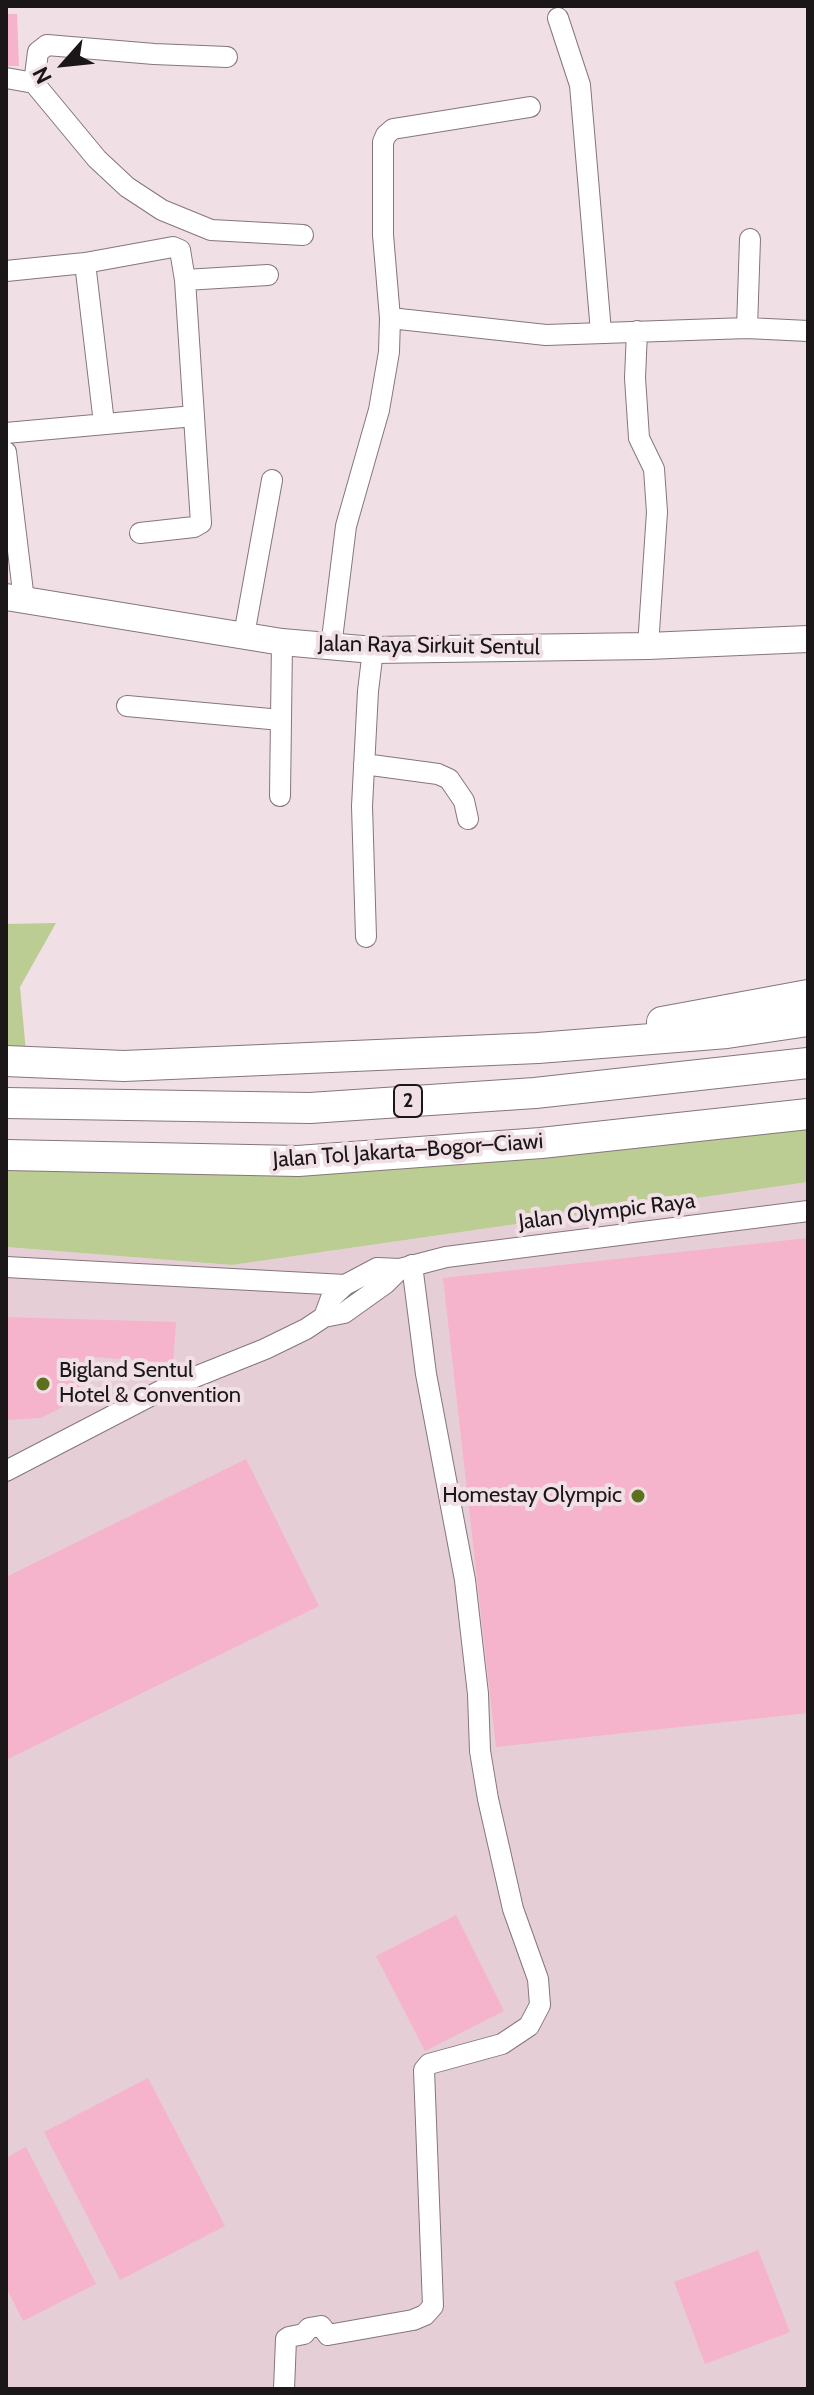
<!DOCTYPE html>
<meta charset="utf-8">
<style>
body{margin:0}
#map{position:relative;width:814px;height:2395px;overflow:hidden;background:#f0dfe5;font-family:Cabin,sans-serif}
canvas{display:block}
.frame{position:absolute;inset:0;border:8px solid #1b1618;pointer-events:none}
.north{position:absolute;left:24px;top:24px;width:80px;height:80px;-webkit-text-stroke:6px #f0dfe5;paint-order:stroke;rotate:243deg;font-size:22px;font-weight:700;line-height:32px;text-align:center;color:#1b1618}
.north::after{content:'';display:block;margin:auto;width:28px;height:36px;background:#1b1618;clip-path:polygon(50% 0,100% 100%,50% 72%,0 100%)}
</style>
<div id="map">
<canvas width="814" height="2395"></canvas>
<div class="frame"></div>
<div class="north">N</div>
</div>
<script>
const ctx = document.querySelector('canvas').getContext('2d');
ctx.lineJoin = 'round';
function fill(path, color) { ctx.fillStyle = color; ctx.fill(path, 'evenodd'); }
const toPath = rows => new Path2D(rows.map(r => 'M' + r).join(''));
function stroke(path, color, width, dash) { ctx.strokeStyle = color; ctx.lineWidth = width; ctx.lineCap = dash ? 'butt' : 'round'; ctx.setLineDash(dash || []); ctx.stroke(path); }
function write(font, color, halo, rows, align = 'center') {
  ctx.font = font + ' Cabin,sans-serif'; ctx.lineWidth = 8; ctx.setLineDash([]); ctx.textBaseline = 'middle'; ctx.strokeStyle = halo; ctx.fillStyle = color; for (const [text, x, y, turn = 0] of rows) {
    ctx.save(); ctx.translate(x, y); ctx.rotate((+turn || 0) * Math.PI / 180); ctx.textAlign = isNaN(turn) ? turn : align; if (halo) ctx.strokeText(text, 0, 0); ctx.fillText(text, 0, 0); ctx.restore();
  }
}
const built = toPath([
 [808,1182,808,2389,6,2389,6,1247,232,1265]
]);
const green = toPath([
 [56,923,20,987,27,1063,6,1061,6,924],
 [808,1114,808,1182,232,1265,6,1247,6,1155,161,1157]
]);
const building = toPath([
 [6,14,17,14,19,66,6,66],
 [808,1238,808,1713,496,1747,443,1278],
 [6,1317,176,1322,173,1363,93,1357,83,1368,78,1399,41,1418,6,1420],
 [246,1459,319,1606,6,1760,6,1577],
 [456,1915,504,2011,425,2051,376,1956],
 [148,2078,225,2226,120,2280,44,2132],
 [26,2147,96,2284,23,2321,6,2287,6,2158],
 [758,2250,790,2332,705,2364,674,2282]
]);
const minor = toPath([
 [558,18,580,85,601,332],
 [6,78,34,83,97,159,127,187,162,210,211,230,303,235],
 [34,83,38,52,47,45,154,54,227,57],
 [85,263,104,423],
 [6,271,85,263,173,247,180,250,185,280,201,523,194,527,140,533],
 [185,280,268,275],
 [390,318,546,335,747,328,808,331],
 [747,328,750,239],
 [637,331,635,378,639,438,654,469,657,512,648,646],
 [6,433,194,416],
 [6,452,24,600],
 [244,635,272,480],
 [331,647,346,526,379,410,389,352,390,318,383,235,383,142,386,135,393,129,530,107],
 [127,706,281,720],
 [364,764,438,774,449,779,464,801,468,819],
 [280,796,282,642],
 [366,937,362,806,368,691,373,650],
 [6,1267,345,1285],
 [324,1317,331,1298,345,1285,377,1268,400,1269,446,1257,808,1211],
 [6,1471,160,1391,265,1349,306,1329,324,1317,344,1313,386,1283,400,1269],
 [284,2389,286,2339,289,2337,304,2334,309,2328,321,2326,328,2335,413,2320,425,2315,433,2306,424,2070,429,2064,502,2044,529,2026,540,2005,538,1979,513,1909,488,1799,480,1751,478,1694,465,1580,426,1374,412,1265]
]);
const major = toPath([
 [6,597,282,642,373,650,648,646,808,639]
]);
const highway = toPath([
 [662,1022,808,995],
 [6,1061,124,1066,538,1048,727,1033,808,1021],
 [6,1103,310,1108,535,1093,808,1063],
 [6,1155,298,1161,541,1143,808,1114]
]);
const markers = [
 [43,1384,8,"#5d701e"],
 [638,1496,8,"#5d701e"]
];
const shields = [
 [408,1101,28]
];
const shieldNames = [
 ["2",408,1101]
];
const streetNames = [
 ["Jalan Raya Sirkuit Sentul",429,646,1],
 ["Jalan Tol Jakarta–Bogor–Ciawi",408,1151,-4],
 ["Jalan Olympic Raya",607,1212,-7]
];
const poiNames = [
 ["Bigland Sentul",59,1371],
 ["Hotel & Convention",59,1396],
 ["Homestay Olympic",622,1496,"right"]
];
fill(built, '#e6ced6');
fill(green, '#bbcd92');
fill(building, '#f6b3cc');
stroke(minor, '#85767b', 22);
stroke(major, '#85767b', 28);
stroke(highway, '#85767b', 32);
stroke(minor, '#fff', 20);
stroke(major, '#fff', 26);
stroke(highway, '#fff', 30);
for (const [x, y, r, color] of markers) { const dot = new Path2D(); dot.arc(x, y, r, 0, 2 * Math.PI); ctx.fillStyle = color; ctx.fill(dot); stroke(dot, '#f0dfe5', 3); }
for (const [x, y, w] of shields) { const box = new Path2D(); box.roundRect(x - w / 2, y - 16, w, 32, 6); ctx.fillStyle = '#f0dfe5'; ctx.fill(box); stroke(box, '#1b1618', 2); }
write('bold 20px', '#1b1618', null, shieldNames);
write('22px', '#1b1618', '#f0dfe5', streetNames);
write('22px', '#1b1618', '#f0dfe5', poiNames, 'left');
</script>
